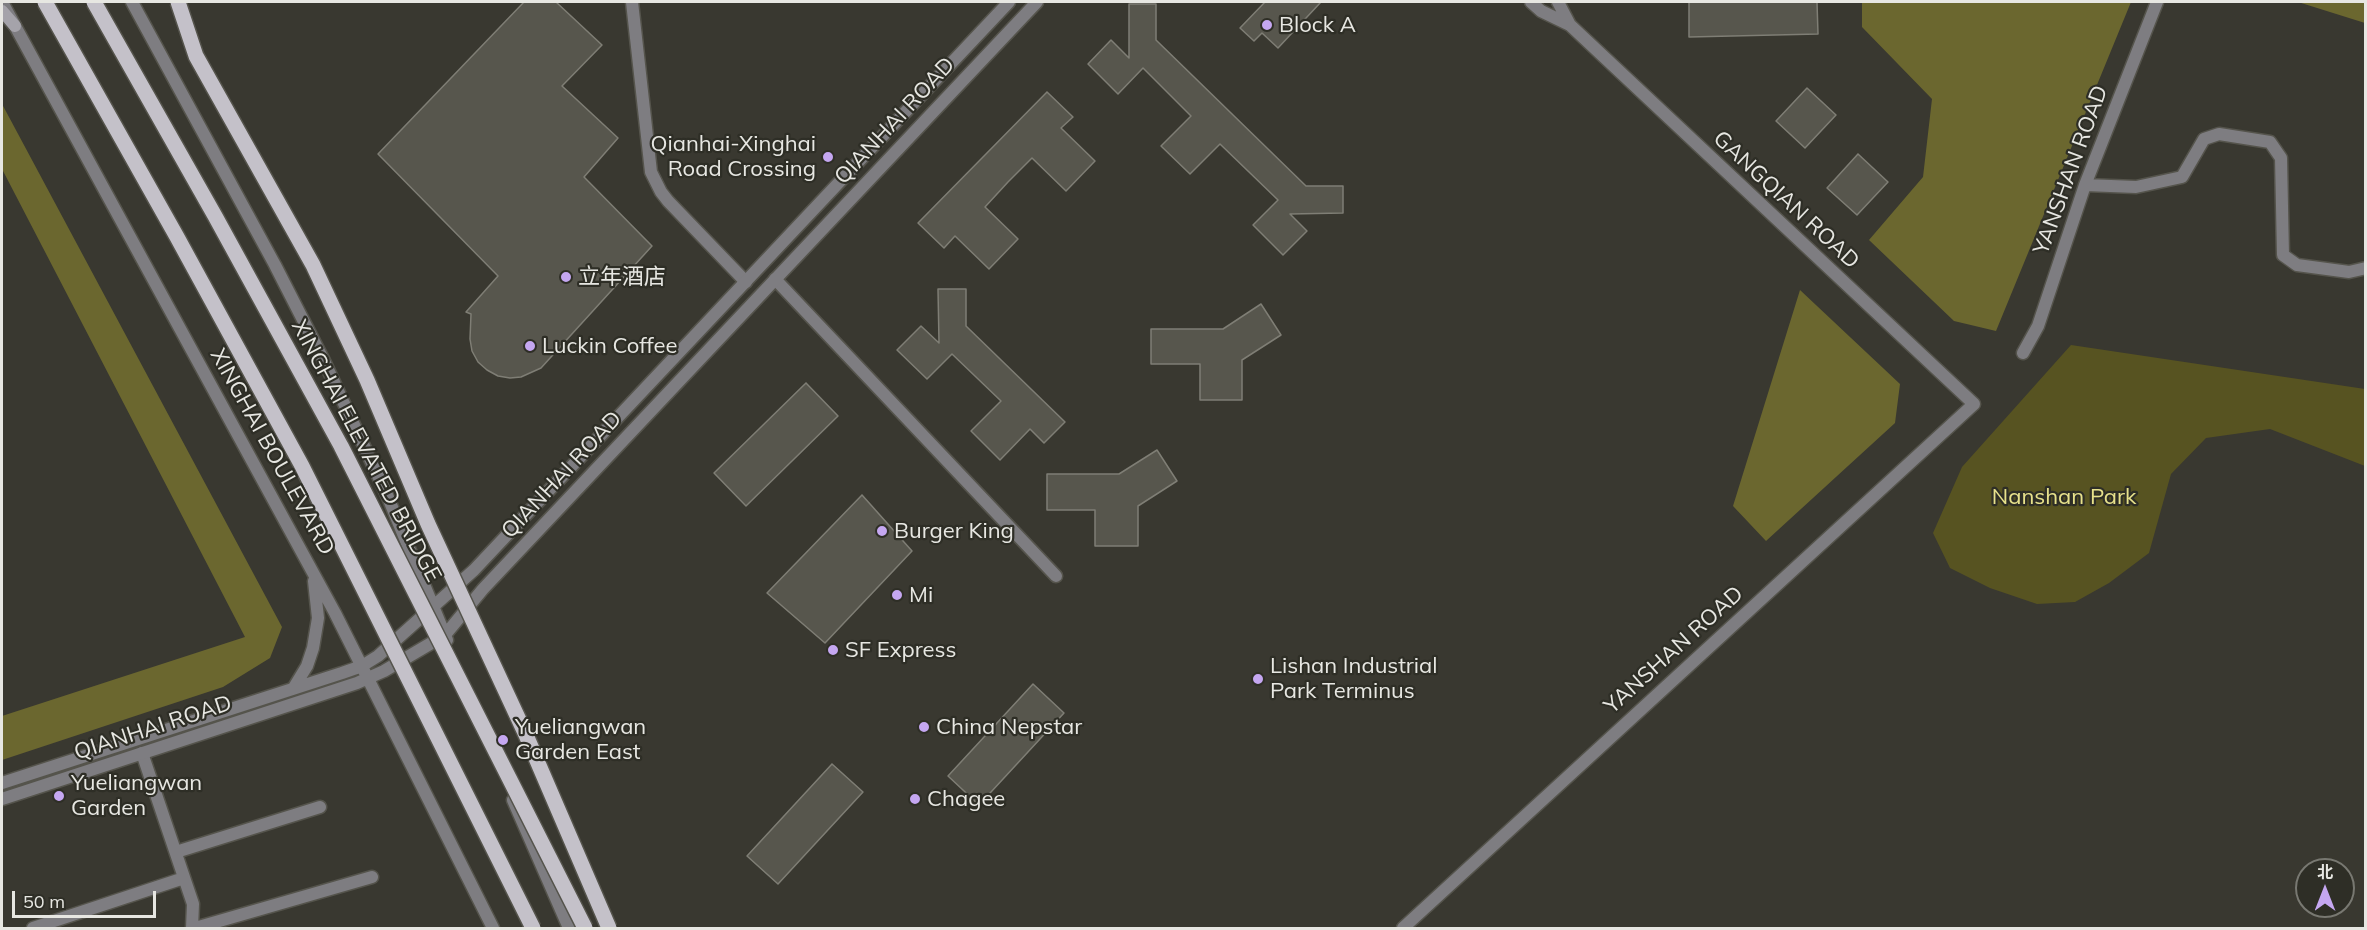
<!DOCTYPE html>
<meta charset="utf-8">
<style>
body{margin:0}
#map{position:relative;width:2367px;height:930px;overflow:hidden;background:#393830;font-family:Mulish,"Noto Sans SC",sans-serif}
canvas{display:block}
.frame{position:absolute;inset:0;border:3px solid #e7e7e2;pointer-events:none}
.north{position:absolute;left:2295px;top:858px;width:60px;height:60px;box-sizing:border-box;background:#2e2e26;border:2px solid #787871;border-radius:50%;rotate:0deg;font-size:16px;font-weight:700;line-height:24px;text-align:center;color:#e7e7e2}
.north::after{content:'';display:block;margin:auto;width:21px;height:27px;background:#c5a7f1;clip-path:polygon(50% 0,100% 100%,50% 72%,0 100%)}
.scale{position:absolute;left:12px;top:891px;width:144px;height:27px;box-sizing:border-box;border:3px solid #e7e7e2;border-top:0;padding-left:8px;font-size:18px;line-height:21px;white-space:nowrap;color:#e7e7e2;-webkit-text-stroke:4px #2e2e26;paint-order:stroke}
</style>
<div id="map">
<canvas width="2367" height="930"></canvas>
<div class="frame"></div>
<div class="north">北</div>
<div class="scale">50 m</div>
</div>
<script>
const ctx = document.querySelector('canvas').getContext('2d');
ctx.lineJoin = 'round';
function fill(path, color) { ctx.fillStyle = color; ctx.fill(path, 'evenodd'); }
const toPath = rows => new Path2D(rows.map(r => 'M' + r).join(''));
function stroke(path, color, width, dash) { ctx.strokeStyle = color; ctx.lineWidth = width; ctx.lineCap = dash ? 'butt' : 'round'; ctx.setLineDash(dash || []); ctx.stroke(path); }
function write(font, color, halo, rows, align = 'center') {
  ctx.font = font + ' Mulish,"Noto Sans SC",sans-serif'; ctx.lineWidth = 4.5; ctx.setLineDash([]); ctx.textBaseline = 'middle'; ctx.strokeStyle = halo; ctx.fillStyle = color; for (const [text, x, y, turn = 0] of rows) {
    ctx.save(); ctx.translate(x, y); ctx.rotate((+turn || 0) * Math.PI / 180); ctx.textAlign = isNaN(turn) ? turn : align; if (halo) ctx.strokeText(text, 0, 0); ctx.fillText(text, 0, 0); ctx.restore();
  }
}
const green = toPath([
 [2071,345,2365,389,2365,466,2270,429,2206,438,2171,474,2149,553,2109,583,2075,602,2037,604,1990,588,1950,568,1933,533,1962,467]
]);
const forest = toPath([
 [1862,2,2131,2,1996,331,1954,321,1869,240,1923,177,1932,99,1862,27],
 [2298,2,2365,2,2365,23],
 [2,104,282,627,270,658,223,687,2,760,2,716,245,637,2,169],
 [1800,290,1900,384,1895,423,1766,541,1733,506]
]);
const building = toPath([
 [524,2,556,2,602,45,562,86,618,138,584,177,652,246,541,368,521,377,510,378,498,376,487,370,478,362,472,351,470,339,471,314,466,312,498,276,378,154,524,2],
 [1265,2,1321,2,1278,48,1262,33,1254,41,1240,28,1265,2],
 [1689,2,1817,2,1818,34,1689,37,1689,2],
 [1129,4,1156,4,1156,40,1306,186,1343,186,1343,213,1290,214,1307,231,1283,255,1253,225,1278,200,1220,144,1190,174,1161,146,1191,116,1143,68,1118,94,1088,64,1111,40,1129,58,1129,4],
 [1807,88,1836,115,1805,148,1776,121,1807,88],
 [1047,92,1073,117,1061,128,1095,161,1066,191,1032,158,1008,182,985,207,1018,239,989,269,955,236,944,248,918,223,1047,92],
 [1858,154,1888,182,1857,215,1827,188,1858,154],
 [938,289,966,289,966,326,1065,422,1044,443,1030,429,1000,460,971,431,1001,401,952,354,927,379,897,350,921,326,939,343,938,289],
 [1261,304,1281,335,1242,360,1242,400,1200,400,1200,364,1151,364,1151,329,1223,329,1261,304],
 [806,383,838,416,746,506,714,473,806,383],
 [1157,450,1177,481,1138,506,1138,546,1095,546,1095,510,1047,510,1047,474,1119,474,1157,450],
 [862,495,912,551,825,643,767,593,862,495],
 [1033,684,1064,713,979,805,948,776,1033,684],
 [832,764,863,792,778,884,747,856,832,764]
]);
const minor = toPath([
 [632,2,651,172,661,192,668,201,746,282],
 [2085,185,2136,187,2182,177,2204,139,2219,134,2270,142,2281,158,2283,255,2297,265,2349,272,2366,268],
 [775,279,1056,576],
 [2023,353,2038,326,2085,185,2157,2],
 [142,753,193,904,192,928],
 [176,852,320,807],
 [33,928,184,878],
 [195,928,372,877]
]);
const tertiary = toPath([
 [2,2,335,613,493,928],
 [132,2,275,265,324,361,387,495,447,640],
 [1558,2,1570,25],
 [293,689,307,666,313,648,318,618,314,581],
 [2,783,342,673,362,666,378,656,474,570,1009,2],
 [2,799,357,683,384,671,445,635,483,589,1037,2],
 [513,800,569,928],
 [1403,928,1974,404,1570,25,1541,11,1531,2]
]);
const secondary = toPath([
 [2,11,15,26]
]);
const primaryBridge = toPath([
 [45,2,177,237,302,466,533,928],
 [94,2,215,216,341,446,585,928],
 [178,2,196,56,313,265,367,380,428,524,526,735,609,928]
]);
const markers = [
 [1267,25,6,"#c5a7f1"],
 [828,157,6,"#c5a7f1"],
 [566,277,6,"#c5a7f1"],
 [530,346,6,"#c5a7f1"],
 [882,531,6,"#c5a7f1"],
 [897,595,6,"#c5a7f1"],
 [833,650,6,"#c5a7f1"],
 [1258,679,6,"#c5a7f1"],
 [924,727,6,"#c5a7f1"],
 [503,740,6,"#c5a7f1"],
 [59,796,6,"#c5a7f1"],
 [915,799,6,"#c5a7f1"]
];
const poiNames = [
 ["Block A",1279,25],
 ["Qianhai-Xinghai",816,144,"right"],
 ["Road Crossing",816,169,"right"],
 ["立年酒店",578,277],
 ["Luckin Coffee",542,346],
 ["Burger King",894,531],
 ["Mi",909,595],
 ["SF Express",845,650],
 ["Lishan Industrial",1270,666],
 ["Park Terminus",1270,691],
 ["Yueliangwan",515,727],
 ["Garden East",515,752],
 ["China Nepstar",936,727],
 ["Yueliangwan",71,783],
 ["Garden",71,808],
 ["Chagee",927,799]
];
const streetNames = [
 ["QIANHAI ROAD",895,121,-47],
 ["YANSHAN ROAD",2071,170,-70],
 ["GANGQIAN ROAD",1786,200,43],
 ["XINGHAI ELEVATED BRIDGE",366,451,62],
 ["XINGHAI BOULEVARD",272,452,61],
 ["QIANHAI ROAD",562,475,-47],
 ["YANSHAN ROAD",1674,650,-42],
 ["QIANHAI ROAD",153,728,-18]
];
const parkNames = [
 ["Nanshan Park",2064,497]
];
fill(green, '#575321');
fill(forest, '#6b672f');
fill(building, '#57564d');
stroke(building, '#7f7e75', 1.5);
stroke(minor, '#55544c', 15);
stroke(tertiary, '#55544c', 15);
stroke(secondary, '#55544c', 15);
stroke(minor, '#7e7d81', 12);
stroke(tertiary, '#7e7d81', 12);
stroke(secondary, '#a5a3aa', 12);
stroke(primaryBridge, '#55544c', 18, []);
stroke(primaryBridge, '#c4c1c9', 15);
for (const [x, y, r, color] of markers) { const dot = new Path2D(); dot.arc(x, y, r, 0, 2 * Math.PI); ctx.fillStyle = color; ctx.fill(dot); stroke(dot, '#2e2e26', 2); }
write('22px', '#e7e7e2', '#2e2e26', poiNames, 'left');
write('22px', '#e7e7e2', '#2e2e26', streetNames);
write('22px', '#e7e18b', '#2e2e26', parkNames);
</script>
